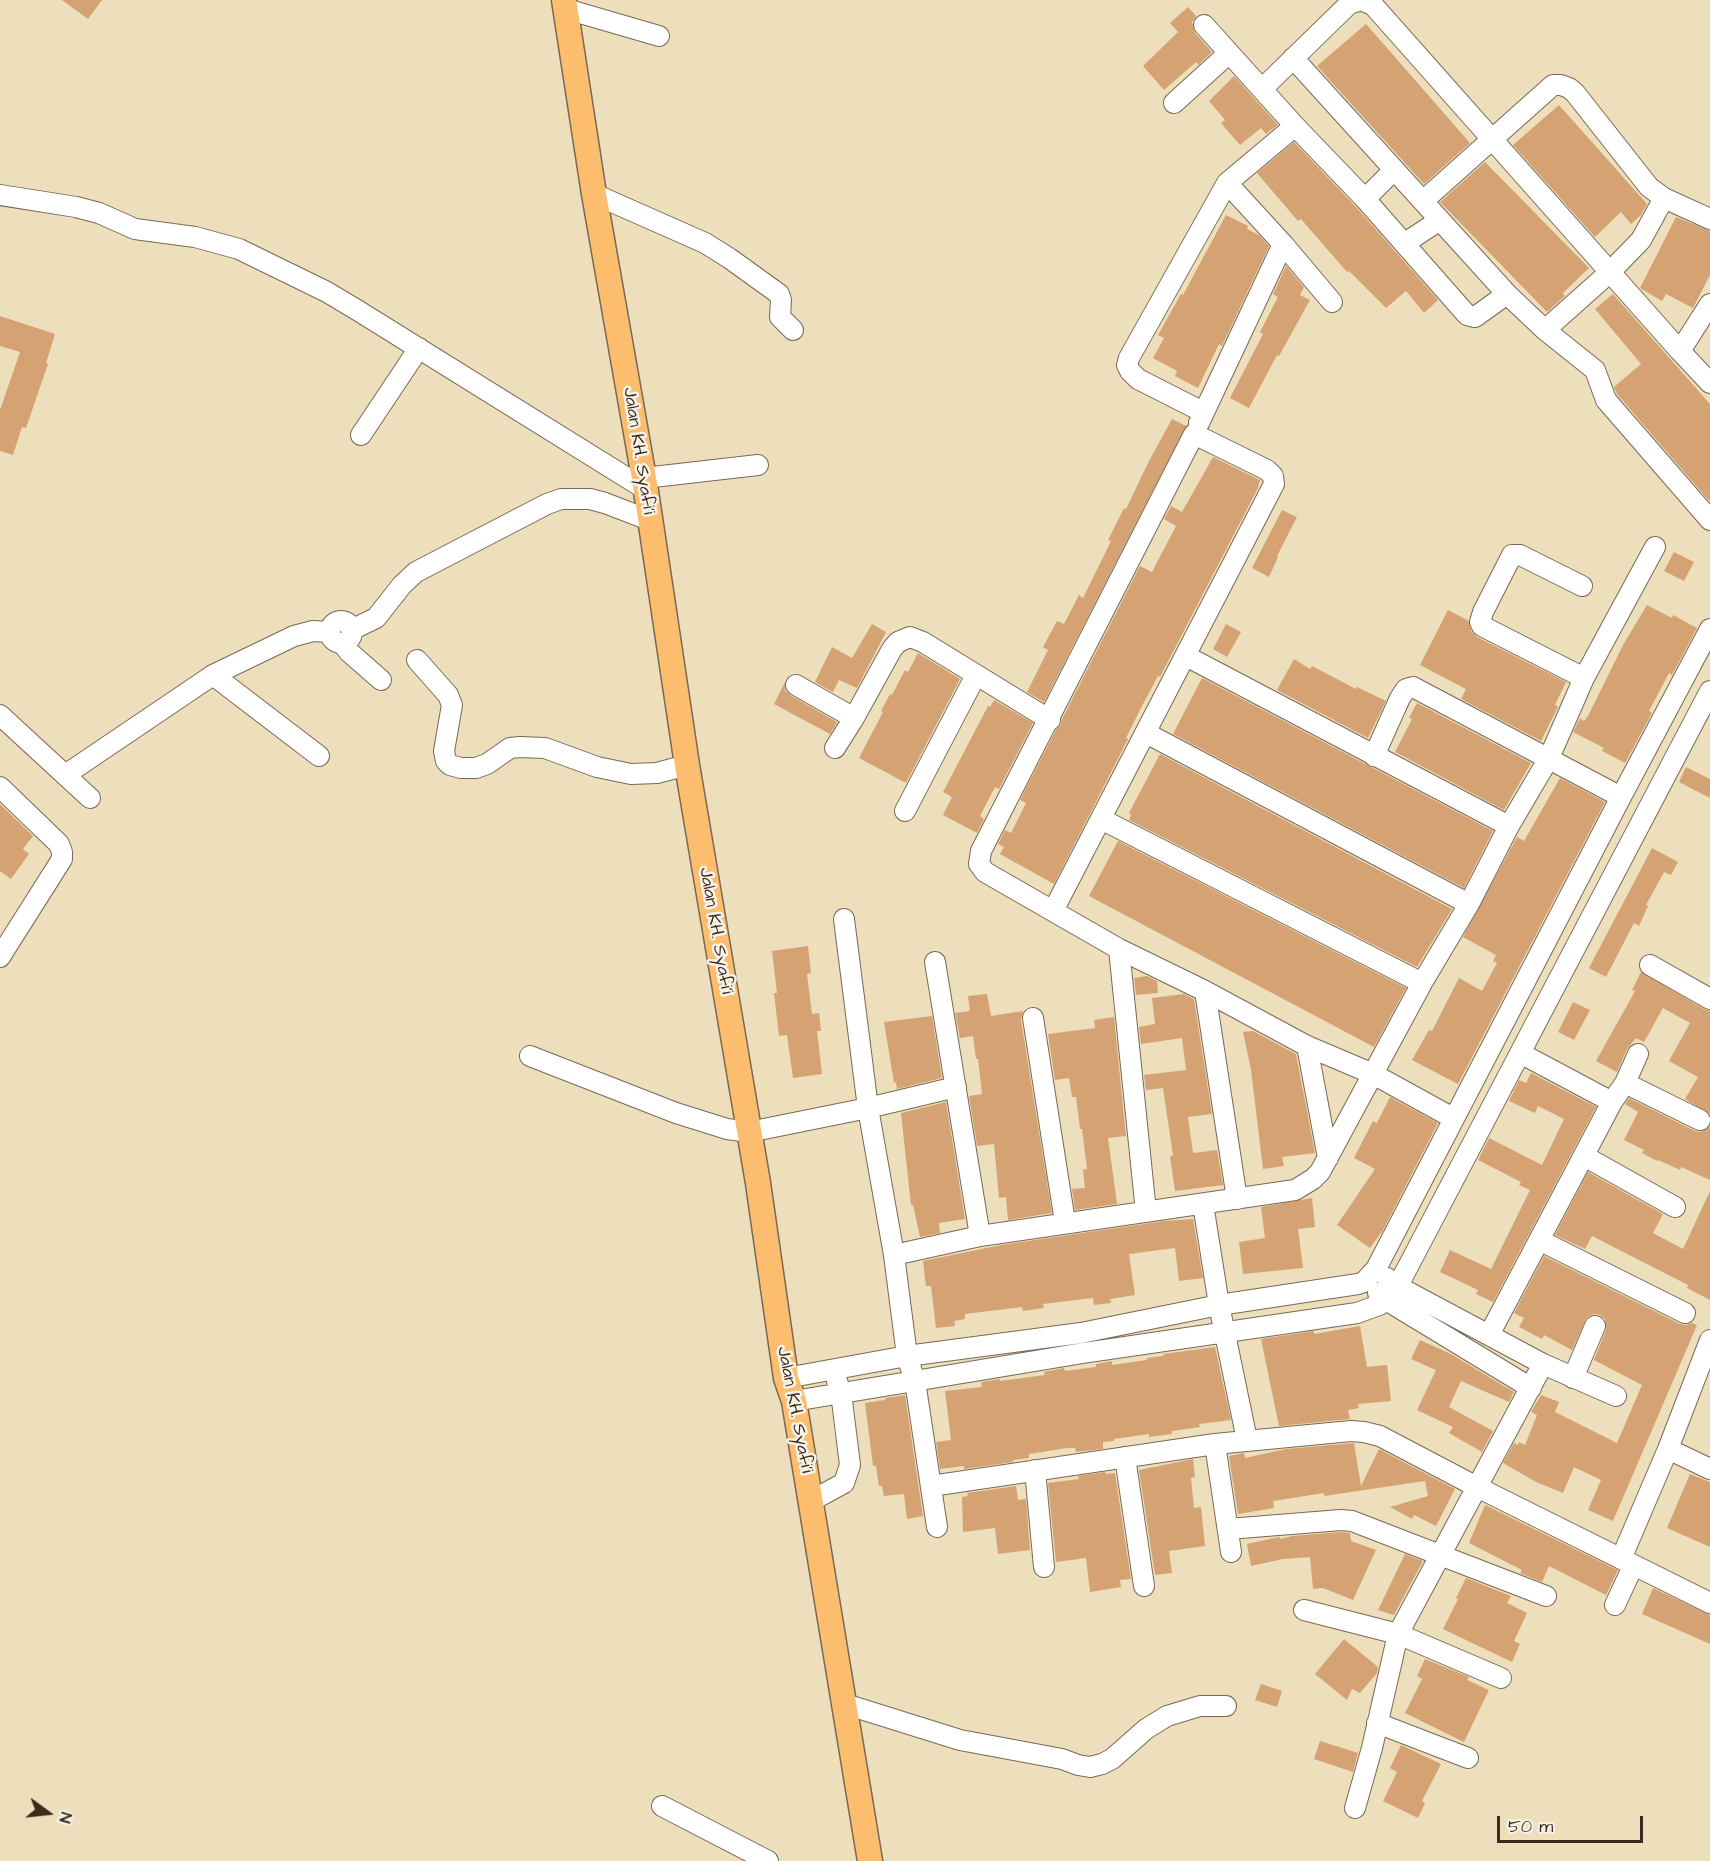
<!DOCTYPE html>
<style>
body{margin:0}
#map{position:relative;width:1710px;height:1861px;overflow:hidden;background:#eddebc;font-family:"Architects Daughter",sans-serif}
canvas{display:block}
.north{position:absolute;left:18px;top:1783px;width:60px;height:60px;-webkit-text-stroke:4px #f7f3e8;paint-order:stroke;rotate:105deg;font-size:16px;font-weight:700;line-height:24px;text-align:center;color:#3b2a1e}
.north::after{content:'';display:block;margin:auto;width:21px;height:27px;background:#3b2a1e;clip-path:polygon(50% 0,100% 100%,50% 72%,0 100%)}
.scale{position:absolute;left:1497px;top:1816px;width:146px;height:27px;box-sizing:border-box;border:3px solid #3b2a1e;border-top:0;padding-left:8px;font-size:18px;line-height:21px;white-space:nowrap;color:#3b2a1e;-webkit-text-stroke:4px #f7f3e8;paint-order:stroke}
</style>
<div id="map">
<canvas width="1710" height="1861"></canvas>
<div class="north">N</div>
<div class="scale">50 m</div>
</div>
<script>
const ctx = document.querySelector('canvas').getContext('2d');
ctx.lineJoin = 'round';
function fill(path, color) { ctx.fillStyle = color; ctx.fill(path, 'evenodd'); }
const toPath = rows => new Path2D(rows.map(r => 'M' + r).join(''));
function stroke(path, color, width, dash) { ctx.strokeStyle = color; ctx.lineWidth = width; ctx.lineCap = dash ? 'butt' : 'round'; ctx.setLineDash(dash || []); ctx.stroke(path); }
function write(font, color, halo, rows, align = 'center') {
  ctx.font = font + ' "Architects Daughter",sans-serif'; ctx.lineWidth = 5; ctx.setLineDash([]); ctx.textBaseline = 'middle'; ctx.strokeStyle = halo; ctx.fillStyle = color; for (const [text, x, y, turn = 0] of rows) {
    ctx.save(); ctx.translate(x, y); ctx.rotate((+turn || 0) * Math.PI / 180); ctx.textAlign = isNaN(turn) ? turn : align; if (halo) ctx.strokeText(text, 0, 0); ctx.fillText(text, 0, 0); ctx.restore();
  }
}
const building = toPath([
 [62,0,102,0,88,19],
 [1188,7,1196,16,1192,22,1195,33,1212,52,1198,65,1196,62,1164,90,1143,66,1178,32,1170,23],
 [1366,24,1470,143,1424,184,1317,66],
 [1234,76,1278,125,1266,134,1261,128,1240,145,1221,123,1225,120,1209,101],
 [1559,105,1647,204,1641,215,1631,224,1621,212,1595,237,1513,145],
 [1294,142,1356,207,1438,300,1424,313,1406,291,1386,308,1349,271,1347,272,1301,219,1298,221,1257,173],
 [1485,162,1589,268,1563,293,1565,296,1547,312,1440,202],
 [1226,215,1248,226,1247,229,1259,235,1269,246,1222,346,1219,344,1198,388,1175,376,1177,371,1153,358,1164,338,1158,335,1181,294,1183,295],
 [1676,217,1710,231,1710,275,1693,308,1666,294,1662,301,1640,288],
 [1286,266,1304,287,1300,295,1310,300,1279,356,1277,355,1249,408,1230,398,1263,334,1260,332,1278,297,1273,294],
 [1613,294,1710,404,1710,502,1617,394,1614,387,1641,364,1595,309],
 [0,316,55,334,46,363,48,364,26,428,22,427,13,455,0,451,0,410,20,352,0,346],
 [1172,419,1186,426,1044,702,1027,692,1048,650,1043,647,1057,621,1064,624,1079,595,1083,598,1111,541,1108,540,1124,508,1126,509,1149,461],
 [1213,457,1260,480,1258,488,1160,677,1158,676,1142,706,1126,738,1128,739,1054,884,1000,854,1004,847,998,844,1005,830,1011,833,1026,803,1020,800,1056,730,1060,726,1062,719,1140,566,1152,572,1176,526,1164,519,1171,506,1182,512],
 [1282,510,1297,517,1277,556,1278,557,1269,577,1252,568],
 [1674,552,1694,562,1684,581,1664,571],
 [1647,605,1672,618,1673,615,1697,628,1672,675,1669,673,1649,711,1652,713,1625,763,1602,751,1604,748,1573,732,1580,718,1584,721,1588,716,1623,645],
 [1448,610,1469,621,1471,631,1477,637,1566,682,1555,705,1558,707,1541,741,1461,699,1466,689,1420,665],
 [872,624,886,632,857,688,839,680,833,692,815,682,832,647,852,658],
 [1226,624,1241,632,1227,657,1213,649],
 [918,653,960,679,906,783,859,758,883,712,881,711,890,694,892,695,905,670,908,672],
 [1294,659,1310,669,1312,666,1356,689,1357,687,1386,701,1368,738,1277,690],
 [1202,678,1493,831,1464,888,1173,734],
 [785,682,785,691,790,695,837,722,830,734,774,704],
 [994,700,1033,723,999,789,995,787,980,816,984,819,977,833,943,815,952,797,943,792,988,706,990,707],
 [1417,703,1531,763,1504,810,1395,752,1412,719,1409,718],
 [1160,754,1452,909,1417,967,1129,820,1131,815,1129,813],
 [1686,767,1710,779,1710,798,1679,782],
 [1560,778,1605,802,1458,1084,1412,1060,1429,1030,1432,1031,1459,978,1482,991,1497,963,1493,961,1496,955,1463,937,1517,837,1524,841],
 [0,804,33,836,23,849,29,854,11,879,0,871],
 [1118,841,1406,988,1374,1047,1089,896],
 [1652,848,1678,862,1671,875,1664,872,1646,905,1648,906,1639,926,1634,923,1606,977,1589,968],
 [808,946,811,973,807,974,812,1014,819,1013,821,1031,817,1031,822,1074,793,1078,787,1035,779,1036,774,993,777,993,772,951],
 [1641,972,1704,1009,1710,1011,1710,1114,1685,1099,1698,1077,1669,1061,1690,1023,1663,1008,1644,1042,1636,1038,1627,1049,1617,1072,1596,1061,1635,991,1632,990],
 [1147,976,1157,981,1158,993,1136,995,1134,978],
 [987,994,991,1016,1023,1011,1021,1020,1052,1213,1008,1220,1006,1197,999,1198,994,1144,977,1146,969,1096,982,1094,978,1059,976,1059,973,1036,960,1038,955,1013,970,1011,968,996],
 [1184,994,1194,999,1212,1114,1188,1117,1193,1153,1217,1150,1223,1185,1175,1191,1170,1156,1173,1156,1163,1088,1146,1090,1144,1075,1186,1070,1182,1038,1141,1044,1139,1027,1155,1024,1152,998],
 [1573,1002,1590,1010,1574,1040,1558,1032],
 [932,1016,942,1078,897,1089,896,1082,894,1083,884,1022],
 [1114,1017,1126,1136,1108,1138,1117,1204,1075,1210,1072,1189,1085,1188,1083,1170,1087,1169,1082,1129,1080,1129,1076,1097,1072,1097,1069,1078,1055,1080,1048,1034,1095,1028,1094,1020],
 [1253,1031,1296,1054,1315,1153,1282,1157,1284,1166,1263,1169,1251,1070,1243,1032],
 [1531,1073,1596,1107,1493,1302,1476,1294,1478,1290,1440,1272,1450,1250,1491,1269,1530,1190,1519,1185,1521,1182,1478,1160,1489,1138,1542,1165,1564,1119,1538,1106,1535,1113,1509,1101,1519,1080,1526,1083],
 [1390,1097,1438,1123,1383,1230,1370,1248,1337,1225,1375,1169,1354,1158,1373,1121,1377,1123],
 [1629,1098,1695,1131,1701,1132,1710,1126,1710,1180,1681,1167,1680,1170,1658,1160,1657,1161,1642,1153,1644,1150,1624,1140,1638,1112,1625,1104],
 [946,1102,965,1219,939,1223,940,1233,920,1237,913,1205,911,1205,901,1113],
 [1588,1172,1663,1214,1653,1233,1683,1249,1710,1191,1710,1300,1687,1288,1688,1285,1592,1236,1585,1249,1555,1235],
 [1312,1198,1315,1227,1298,1229,1303,1268,1243,1274,1239,1242,1265,1238,1261,1207],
 [1193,1219,1203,1278,1179,1281,1175,1248,1129,1254,1135,1295,1110,1299,1111,1303,1094,1305,1093,1298,1043,1304,1044,1308,1023,1311,1022,1307,965,1314,965,1319,954,1321,955,1326,936,1328,931,1286,926,1286,923,1261,1001,1245,1164,1221],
 [1544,1256,1680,1324,1686,1325,1692,1323,1697,1325,1613,1521,1588,1510,1601,1480,1574,1467,1563,1493,1536,1482,1503,1463,1514,1443,1518,1445,1519,1442,1525,1445,1537,1415,1531,1412,1541,1395,1559,1402,1555,1412,1617,1443,1642,1385,1594,1360,1606,1330,1605,1319,1600,1315,1594,1314,1587,1317,1572,1350,1544,1335,1542,1339,1519,1327,1524,1318,1514,1313],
 [1360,1326,1367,1367,1387,1365,1391,1401,1358,1404,1359,1408,1348,1410,1350,1419,1279,1426,1261,1339,1314,1331,1314,1334],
 [1420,1340,1451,1354,1514,1392,1509,1402,1461,1381,1449,1407,1493,1431,1482,1452,1449,1433,1453,1427,1417,1410,1436,1370,1411,1359],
 [1215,1347,1231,1420,1199,1424,1200,1427,1172,1431,1172,1434,1149,1437,1149,1434,1114,1439,1114,1441,1103,1442,1103,1449,1076,1452,1075,1448,1067,1448,1029,1454,1029,1458,1013,1460,1013,1462,964,1469,964,1466,940,1469,936,1442,951,1440,945,1391,982,1387,981,1382,1000,1379,1000,1381,1045,1375,1044,1372,1064,1368,1065,1371,1096,1367,1096,1364,1112,1361,1112,1365,1147,1360,1147,1358,1164,1356,1163,1354],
 [905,1395,923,1516,907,1519,904,1494,884,1496,882,1486,879,1486,876,1466,873,1466,865,1403,885,1400,885,1398],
 [1354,1443,1361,1486,1379,1449,1455,1489,1436,1526,1414,1515,1412,1519,1390,1507,1428,1496,1425,1481,1324,1496,1324,1493,1273,1501,1274,1508,1238,1514,1229,1456,1244,1453,1245,1458,1286,1449],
 [1193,1459,1195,1477,1191,1478,1194,1508,1201,1507,1205,1546,1169,1551,1172,1573,1155,1575,1139,1470],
 [1105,1472,1106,1474,1115,1473,1131,1579,1120,1580,1121,1587,1090,1592,1086,1558,1056,1562,1048,1483,1079,1479,1078,1476],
 [1690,1474,1710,1482,1710,1547,1667,1528],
 [1016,1486,1018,1500,1026,1499,1030,1550,998,1554,995,1528,963,1532,962,1497,968,1496,967,1493],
 [1485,1505,1618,1570,1606,1595,1549,1566,1542,1582,1520,1573,1522,1570,1469,1543],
 [1341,1532,1350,1533,1351,1541,1376,1550,1353,1600,1323,1588,1313,1589,1310,1557,1283,1559,1251,1566,1247,1544,1279,1537,1281,1539,1292,1536],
 [1405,1554,1423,1561,1394,1615,1378,1610],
 [1466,1578,1511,1596,1507,1603,1527,1613,1514,1641,1520,1644,1512,1662,1443,1629,1458,1599,1456,1598],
 [1653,1588,1710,1615,1710,1644,1642,1614],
 [1344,1639,1378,1667,1377,1673,1360,1693,1352,1689,1347,1700,1315,1674],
 [1425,1659,1469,1677,1467,1680,1489,1690,1464,1742,1405,1713,1422,1679,1417,1676],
 [1261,1684,1282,1691,1277,1707,1255,1700],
 [1320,1741,1358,1753,1353,1772,1314,1759],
 [1401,1745,1441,1764,1422,1801,1425,1803,1418,1818,1383,1801,1397,1772,1390,1768]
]);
const minor = toPath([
 [566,9,659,36],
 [1204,25,1295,126,1365,199,1467,315,1475,317,1507,294],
 [1293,58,1507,294,1545,330,1595,370,1606,400,1710,520],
 [1263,88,1349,4,1361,0,1373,5,1680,351,1710,383],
 [1174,103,1229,53],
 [1227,183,1283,244,1332,302],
 [594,194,705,243,729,258,779,294,781,300,780,317,793,330],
 [0,195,76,207,99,213,135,229,195,237,239,249,327,292,357,310,645,489],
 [1365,199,1394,170],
 [1423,201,1553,85,1561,85,1569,88,1575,93,1649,187,1664,198,1710,219],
 [1405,243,1440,220],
 [1545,330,1610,272,1641,240,1664,198],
 [1680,351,1710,304],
 [1203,412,1138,379,1130,371,1127,365,1129,358,1227,183,1295,126],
 [1199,423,1283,244],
 [361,435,419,348],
 [644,478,758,465],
 [1582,586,1520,555,1512,555,1483,612,1480,622,1482,626,1584,678],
 '330 632a11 11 0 1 1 22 0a11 11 0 1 1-22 0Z',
 [351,630,376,618,402,585,416,572,547,504,561,499,590,499,605,503,649,520],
 [342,643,349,652,381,680],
 [1186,656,1509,826],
 [417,660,448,695,452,705,444,751,446,761,450,765,461,768,476,768,487,764,510,748,520,747,545,748,597,767,631,774,657,773,687,765],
 [213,675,319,756],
 [796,685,854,718],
 [0,715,90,798],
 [1146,733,1469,904],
 [835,748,854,718,892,649,898,642,910,637,923,642,1050,720],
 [1374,756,1400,698,1406,689,1413,687,1621,797],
 [65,775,213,675,294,636,313,631,330,632],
 [0,787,59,844,62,852,62,859,0,957],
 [905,811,976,675],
 [1101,819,1422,983],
 [1053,911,1274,484,1273,476,1267,470,1194,434,981,851,979,864,985,872,1119,949,1205,991,1307,1046,1373,1074,1453,1118],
 [844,919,868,1108,894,1255,907,1356,915,1381,937,1527],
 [1119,949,1146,1212],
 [935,962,980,1236],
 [1650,965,1710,999],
 [1205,991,1237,1199],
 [1033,1018,1065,1222],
 [1307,1046,1328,1158],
 [1520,1053,1612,1102],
 [530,1056,676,1113,727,1129,749,1132,868,1108,956,1087],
 [1625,1083,1700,1120],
 [1584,1156,1675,1207],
 [1203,1204,1219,1305,1247,1440],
 [1541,1241,1685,1313],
 [894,1255,980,1236,1295,1190,1313,1179,1320,1172,1422,983,1469,904,1509,826,1549,758,1584,678,1655,547],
 [1387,1278,1397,1286,1543,1364,1616,1396],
 [1378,1293,1386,1300,1531,1388],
 [1489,1335,1612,1102,1625,1083,1638,1054],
 [786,1378,907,1356,1081,1333,1219,1305,1358,1284,1364,1282,1376,1269,1621,797,1710,629],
 [1573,1378,1595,1326],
 [794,1401,1083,1353,1357,1313,1379,1305,1386,1300,1401,1280,1710,691],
 [1215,1444,1231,1552],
 [1668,1449,1710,1469],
 [1125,1457,1144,1586],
 [1035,1470,1044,1567],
 [931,1486,1215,1444,1351,1431,1364,1432,1380,1436,1477,1487,1710,1603],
 [811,1501,844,1483,850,1465,841,1393,837,1381],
 [1228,1529,1341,1520,1352,1521,1546,1596],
 [1621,1559,1668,1449,1710,1340],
 [1615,1605,1633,1566],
 [1304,1610,1398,1634,1501,1678],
 [845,1704,960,1740,1062,1759,1078,1765,1090,1767,1102,1764,1112,1759,1146,1729,1167,1716,1200,1706,1226,1706],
 [1377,1723,1468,1758],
 [662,1806,768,1861],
 [1355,1808,1372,1748,1398,1634,1543,1364]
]);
const major = toPath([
 [564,0,594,194,644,478,687,765,758,1183,786,1378,794,1401,870,1861]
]);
const streetNames = [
 ["Jalan KH. Syafi'i",638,451,81],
 ["Jalan KH. Syafi'i",715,931,80],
 ["Jalan KH. Syafi'i",794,1410,79]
];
fill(building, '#d5a274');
stroke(minor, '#796955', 22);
stroke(major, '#796955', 27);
stroke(minor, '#fff', 20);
stroke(major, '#fcbd6e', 24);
write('18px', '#3b2a1e', '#f7f3e8', streetNames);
</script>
